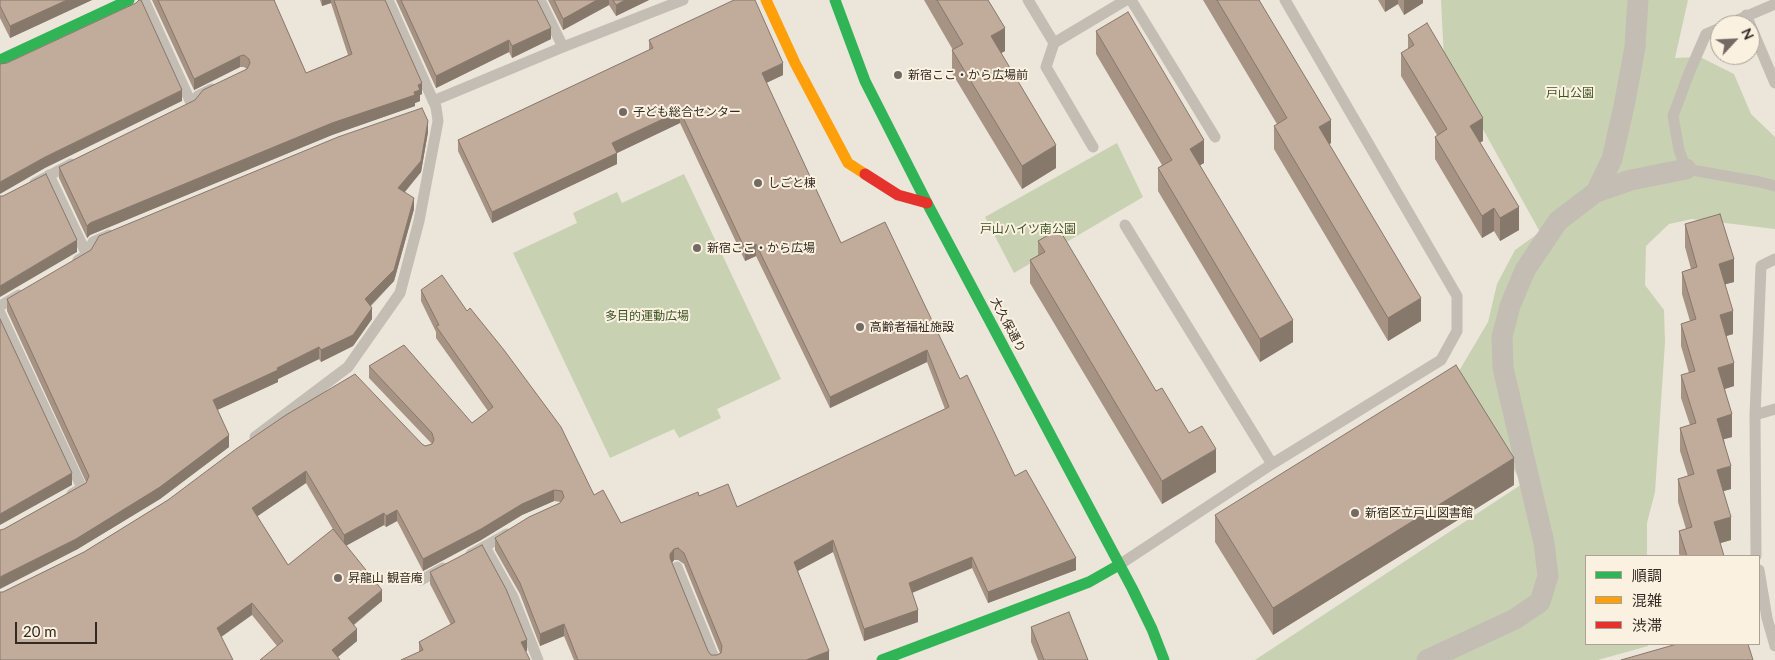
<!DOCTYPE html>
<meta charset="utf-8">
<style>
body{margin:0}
#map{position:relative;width:1775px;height:660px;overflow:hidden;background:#ebe5da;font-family:Lato,"Noto Sans JP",sans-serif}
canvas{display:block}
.legend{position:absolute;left:1585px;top:555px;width:175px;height:90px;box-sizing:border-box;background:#faf1e0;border:1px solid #aaa194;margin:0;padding:6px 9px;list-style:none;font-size:15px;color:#332a23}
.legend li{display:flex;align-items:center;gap:10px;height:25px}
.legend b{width:25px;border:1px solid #aaa194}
.north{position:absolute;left:1710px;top:15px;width:50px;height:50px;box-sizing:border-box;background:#faf1e0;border:1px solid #aaa194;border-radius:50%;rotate:65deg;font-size:14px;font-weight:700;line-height:20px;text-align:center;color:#332a23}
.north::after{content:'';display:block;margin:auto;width:18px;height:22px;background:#736b63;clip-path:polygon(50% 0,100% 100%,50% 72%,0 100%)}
.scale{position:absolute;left:15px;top:622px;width:82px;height:22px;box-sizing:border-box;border:2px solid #332a23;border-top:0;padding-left:6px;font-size:15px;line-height:18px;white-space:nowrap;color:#332a23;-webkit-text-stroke:4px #faf1e0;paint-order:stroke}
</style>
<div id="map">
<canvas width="1775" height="660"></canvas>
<ul class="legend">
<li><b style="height:6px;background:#30b455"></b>順調</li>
<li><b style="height:6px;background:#ff9f0a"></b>混雑</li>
<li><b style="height:6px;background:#e5322d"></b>渋滞</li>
</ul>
<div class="north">N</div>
<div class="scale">20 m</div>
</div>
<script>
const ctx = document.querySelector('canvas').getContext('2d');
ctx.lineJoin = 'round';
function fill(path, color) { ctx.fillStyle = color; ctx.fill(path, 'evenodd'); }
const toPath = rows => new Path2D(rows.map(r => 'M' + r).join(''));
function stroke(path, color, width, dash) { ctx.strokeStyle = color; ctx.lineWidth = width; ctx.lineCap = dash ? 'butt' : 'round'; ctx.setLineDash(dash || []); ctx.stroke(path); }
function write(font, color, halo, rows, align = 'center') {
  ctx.font = font + ' Lato,"Noto Sans JP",sans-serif'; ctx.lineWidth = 4; ctx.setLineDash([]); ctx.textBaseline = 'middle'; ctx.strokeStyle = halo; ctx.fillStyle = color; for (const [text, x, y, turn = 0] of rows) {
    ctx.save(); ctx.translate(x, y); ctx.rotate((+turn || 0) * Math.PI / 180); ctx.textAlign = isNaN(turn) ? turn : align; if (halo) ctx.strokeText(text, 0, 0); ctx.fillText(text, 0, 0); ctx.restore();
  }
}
const green = toPath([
 [1441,0,1688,0,1675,58,1700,57,1734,74,1751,114,1775,137,1775,229,1692,219,1669,224,1646,246,1645,285,1664,310,1665,342,1655,492,1647,523,1647,556,1586,556,1586,644,1648,644,1648,646,1598,660,1255,660,1522,484,1459,371,1488,322,1497,284,1515,250,1540,232,1444,59],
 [1117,143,1143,197,1014,273,985,217],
 [684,174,781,379,717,409,721,418,679,438,674,429,610,458,513,253,577,223,573,213,617,192,622,203]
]);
const lane = toPath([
 [144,0,192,105,198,96,212,89],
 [540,0,563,47],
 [1028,0,1054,43,1126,0],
 [1131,0,1215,137],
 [1746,15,1775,83],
 [1726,25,1775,4],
 [1720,28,1706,34,1689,73,1673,116,1679,150,1686,169,1760,182,1775,186],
 [1054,43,1046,67,1093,147],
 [433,101,563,47,683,0],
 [49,175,87,255],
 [35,183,71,164],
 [1125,225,1272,464],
 [78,260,87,255,93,242,109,235],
 [0,306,19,295],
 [0,313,82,488,72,494],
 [1755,415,1775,409],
 [255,437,348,367,400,293,419,221,438,121,436,107,388,0],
 [485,547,513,597,538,660],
 [471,554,507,534],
 [1756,556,1755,415,1761,266,1775,259],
 [1119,565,1272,464,1441,360,1457,331,1457,296,1285,0],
 [677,567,715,660],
 [1759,570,1767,618,1775,646],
 [421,580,443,568]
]);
const street = toPath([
 [1596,192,1612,159,1624,106,1635,47,1638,0],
 [1427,660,1515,619,1540,602,1548,576,1544,543,1503,368,1502,337,1510,306,1525,270,1558,221,1596,192,1631,180,1686,169]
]);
const fast = toPath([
 [835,0,865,81,927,203,1132,588,1152,629,1164,660],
 [0,60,129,0],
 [882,660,1089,582,1119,565]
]);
const slow = toPath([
 [766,0,795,63,848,163,865,174]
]);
const jam = toPath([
 [865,174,898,195,927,203]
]);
const wall = toPath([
 [0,0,92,0,10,38,0,18],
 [152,0,275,0,275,3,306,73,348,55,331,3,322,6,320,0,385,0,422,94,420,95,420,101,415,103,415,106,332,135,90,235,87,238,59,178,59,167,195,100,247,69,244,67,240,67,194,90],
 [396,0,537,0,551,39,512,58,509,52,436,88],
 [548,0,649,0,616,16,609,5,563,30],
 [924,0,973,0,1005,51,1001,53,1056,168,1022,189,952,73,952,50,953,50],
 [1203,0,1259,0,1331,143,1329,144,1421,321,1388,341,1274,149,1274,126,1277,124],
 [1378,0,1423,0,1423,3,1404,15,1398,4,1385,12],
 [1096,31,1204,163,1200,165,1293,342,1260,362,1158,191,1158,168,1162,165,1096,54],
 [1408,35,1483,141,1480,142,1519,230,1500,241,1494,231,1482,238,1435,159,1435,137,1437,135,1401,76,1401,53,1408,49],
 [649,40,783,75,766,83,841,243,960,379,1015,476,1076,570,988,603,972,568,912,593,918,622,864,641,833,552,798,571,829,660,574,660,564,636,540,646,520,594,495,550,495,538,561,502,554,501,522,515,481,540,423,571,397,521,386,527,384,525,346,545,382,601,354,625,357,641,338,657,277,646,252,615,3,592,84,552,168,500,422,444,425,446,432,444,369,378,369,366,472,423,488,411,436,338,436,332,421,301,421,290,594,495,621,523,699,496,737,507,945,409,927,362,830,408,756,256,745,261,680,123,617,153,617,164,492,223,458,151,458,140,649,50],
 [306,483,334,531,288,565,257,516],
 [674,560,678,560,684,564,720,653,717,655,711,655,708,651,672,563],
 [428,132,421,172,405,192,414,209,394,281,371,306,372,319,353,346,321,362,319,359,278,379,278,382,217,410,229,447,160,499,76,550,4,529,86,483,86,482,7,311,7,299],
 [1685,224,1734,282,1725,284,1733,334,1726,336,1734,386,1725,389,1732,437,1724,439,1731,489,1723,491,1731,540,1720,543,1724,556,1680,556,1679,554,1679,531,1686,529,1678,502,1678,479,1688,476,1680,451,1680,428,1690,425,1681,398,1681,375,1689,373,1681,346,1681,324,1690,321,1682,294,1682,272,1691,269,1685,247],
 [1038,241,1189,433,1216,472,1162,504,1030,283,1030,260,1038,255],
 [1514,485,1273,635,1215,542,1215,515],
 [430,572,527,651,419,652,419,642,451,625,430,584],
 [1031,627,1088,660,1038,660,1031,642]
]);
const shadedWall = toPath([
 [67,0,92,0,10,38,10,26],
 [322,0,331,0,331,3,322,6],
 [597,0,609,0,609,5,563,30,563,19],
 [625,0,649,0,616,16,616,5],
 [1385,0,1398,0,1398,4,1385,12],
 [1404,0,1423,0,1423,3,1404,15],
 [551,28,551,39,512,58,512,46],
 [1005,28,1005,51,991,59,991,36],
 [509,40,509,52,436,88,436,76],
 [240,56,240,67,194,90,194,79],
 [783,63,783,75,762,85,762,73],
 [422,83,422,94,420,95,420,101,415,103,415,106,332,135,90,235,87,238,87,226,90,223,332,123,414,92,418,85],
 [182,90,182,101,45,168,0,194,0,182,45,157],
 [680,111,680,123,617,153,617,164,492,223,492,212,612,143],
 [1483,118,1483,141,1470,148,1470,126],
 [1331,120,1331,143,1319,150,1319,127],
 [428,121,428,132,421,172,398,200,398,188],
 [1204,140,1204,163,1190,171,1190,149],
 [1056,145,1056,168,1022,189,1022,166],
 [414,198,414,209,394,281,365,311,365,299],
 [1519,207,1519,230,1500,241,1500,218],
 [1494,208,1494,231,1482,238,1482,216],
 [77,240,77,252,0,297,0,286],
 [756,244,756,256,745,261,745,249],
 [1734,259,1734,282,1719,286,1719,264],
 [1421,298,1421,321,1388,341,1388,318],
 [372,308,372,319,353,346,321,362,321,350],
 [1733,311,1733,334,1720,338,1720,315],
 [1293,320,1293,342,1260,362,1260,339],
 [319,347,319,359,278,379,278,382,213,412,213,400],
 [927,350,927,362,830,408,830,397],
 [1734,363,1734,386,1718,391,1718,368],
 [1732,414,1732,437,1717,441,1717,419],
 [229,435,229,447,160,499,76,550,0,589,0,577],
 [1216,449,1216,472,1162,504,1162,481],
 [1514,458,1514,485,1273,635,1273,608],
 [1731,466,1731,489,1717,493,1717,470],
 [306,471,306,483,252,520,252,508],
 [72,473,72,485,0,525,0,514],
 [554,490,554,501,522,515,481,540,423,571,423,559,522,504],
 [397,510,397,521,386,527,386,516],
 [384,513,384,525,344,547,344,535],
 [1731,517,1731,540,1714,545,1714,522],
 [833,540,833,552,794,573,794,562],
 [674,549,674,560,670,566,670,554],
 [972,557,972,568,909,594,909,583],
 [1076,558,1076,570,988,603,988,592],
 [382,590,382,601,348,629,348,618],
 [252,603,252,615,217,640,217,628],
 [918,610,918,622,864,641,864,629],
 [564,624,564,636,540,646,540,634],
 [357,629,357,641,334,660,332,650],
 [527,640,527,651,521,654,521,642],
 [829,651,829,660,806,660]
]);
const building = toPath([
 [0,0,67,0,10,26,0,6,0,0],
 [139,0,141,0,182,90,45,157,0,182,0,64,7,63,136,3,139,0],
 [158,0,274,0,306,73,352,54,334,0,385,0,422,83,418,85,420,90,414,92,415,95,332,123,90,223,87,226,59,167,195,100,203,90,247,69,250,63,249,59,244,55,240,56,194,79,158,0],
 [401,0,537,0,551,28,512,46,509,40,436,76,401,0],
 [554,0,597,0,563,19,554,0],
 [613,0,625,0,616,5,613,0],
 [734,0,755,0,783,63,762,73,841,243,885,222,960,379,967,375,1015,476,1026,470,1076,558,988,592,972,557,909,583,918,610,864,629,833,540,794,562,829,651,806,660,578,660,564,624,540,634,520,583,495,538,529,517,560,503,564,497,562,491,554,490,522,504,481,529,423,559,397,510,386,516,384,513,344,535,306,471,252,508,288,565,333,529,382,590,348,618,357,629,332,650,340,660,260,660,283,641,252,603,217,628,233,660,0,660,0,592,3,592,84,552,168,500,236,449,286,415,355,374,422,444,425,446,432,444,434,440,432,433,369,366,404,345,472,423,493,407,436,326,439,325,421,290,442,275,467,311,470,308,504,350,561,427,594,495,603,490,621,523,698,492,699,496,728,484,737,507,949,407,927,350,830,397,756,244,745,249,680,111,612,143,617,153,492,212,458,140,653,48,649,40,734,0],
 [678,548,684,553,722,646,721,653,717,655,711,655,708,651,670,558,670,554,674,549,678,548],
 [937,0,988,0,1005,28,991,36,1056,145,1022,166,952,50,963,44,937,0],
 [1217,0,1259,0,1331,120,1319,127,1421,298,1388,318,1274,126,1287,118,1217,0],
 [1128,12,1204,140,1190,149,1293,320,1260,339,1158,168,1172,160,1096,31,1128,12],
 [1427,23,1483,118,1470,126,1519,207,1500,218,1494,208,1482,216,1435,137,1447,129,1401,53,1414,45,1408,35,1427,23],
 [422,108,428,121,421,161,398,188,414,198,394,270,365,299,372,308,353,335,321,350,319,347,277,368,278,370,213,400,229,435,160,487,76,539,0,577,0,530,4,529,86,483,89,476,7,299,91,250,99,236,338,137,422,108],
 [46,174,77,240,0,286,0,196,3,196,46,174],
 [1720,214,1734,259,1719,264,1733,311,1720,315,1734,363,1718,368,1732,414,1717,419,1731,466,1717,470,1731,517,1714,522,1724,556,1687,556,1679,531,1692,527,1678,479,1694,474,1680,428,1696,423,1681,375,1695,371,1681,324,1696,319,1682,272,1697,267,1685,224,1720,214],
 [1059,229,1156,391,1162,388,1189,433,1202,426,1216,449,1162,481,1030,260,1045,252,1038,241,1059,229],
 [0,319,72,473,0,514,0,319],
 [1456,365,1514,458,1273,608,1215,515,1456,365],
 [482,545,506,589,527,640,521,642,530,660,401,660,423,650,419,642,455,622,430,572,482,545],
 [1069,612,1088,660,1044,660,1031,627,1069,612],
 [1677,644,1748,644,1753,660,1621,660,1677,644]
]);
const markers = [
 [898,75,5,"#736b63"],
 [623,112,5,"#736b63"],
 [758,183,5,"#736b63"],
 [697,248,5,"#736b63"],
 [860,327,5,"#736b63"],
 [1355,513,5,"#736b63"],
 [338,578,5,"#736b63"]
];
const poiNames = [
 ["新宿ここ・から広場前",908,75],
 ["子ども総合センター",633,112],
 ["しごと棟",768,183],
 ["新宿ここ・から広場",707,248],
 ["高齢者福祉施設",870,327],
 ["新宿区立戸山図書館",1365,513],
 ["昇龍山 観音庵",348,578]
];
const parkNames = [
 ["戸山公園",1570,93],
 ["戸山ハイツ南公園",1028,229],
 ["多目的運動広場",647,316]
];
const streetNames = [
 ["大久保通り",1008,325,62]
];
fill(green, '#c8d2b3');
stroke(lane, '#c4bdb4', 11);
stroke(street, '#c4bdb4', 21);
stroke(fast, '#30b455', 11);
stroke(slow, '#ff9f0a', 11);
stroke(jam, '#e5322d', 11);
fill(wall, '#a69384');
fill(shadedWall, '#87786c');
fill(building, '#c1ab9a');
stroke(building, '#87786c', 1);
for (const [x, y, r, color] of markers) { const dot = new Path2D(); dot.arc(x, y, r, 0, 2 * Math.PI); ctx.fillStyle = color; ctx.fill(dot); stroke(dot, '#faf1e0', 2); }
write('12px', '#332a23', '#faf1e0', poiNames, 'left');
write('12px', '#3d5425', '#faf1e0', parkNames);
write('12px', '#332a23', '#faf1e0', streetNames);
</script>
